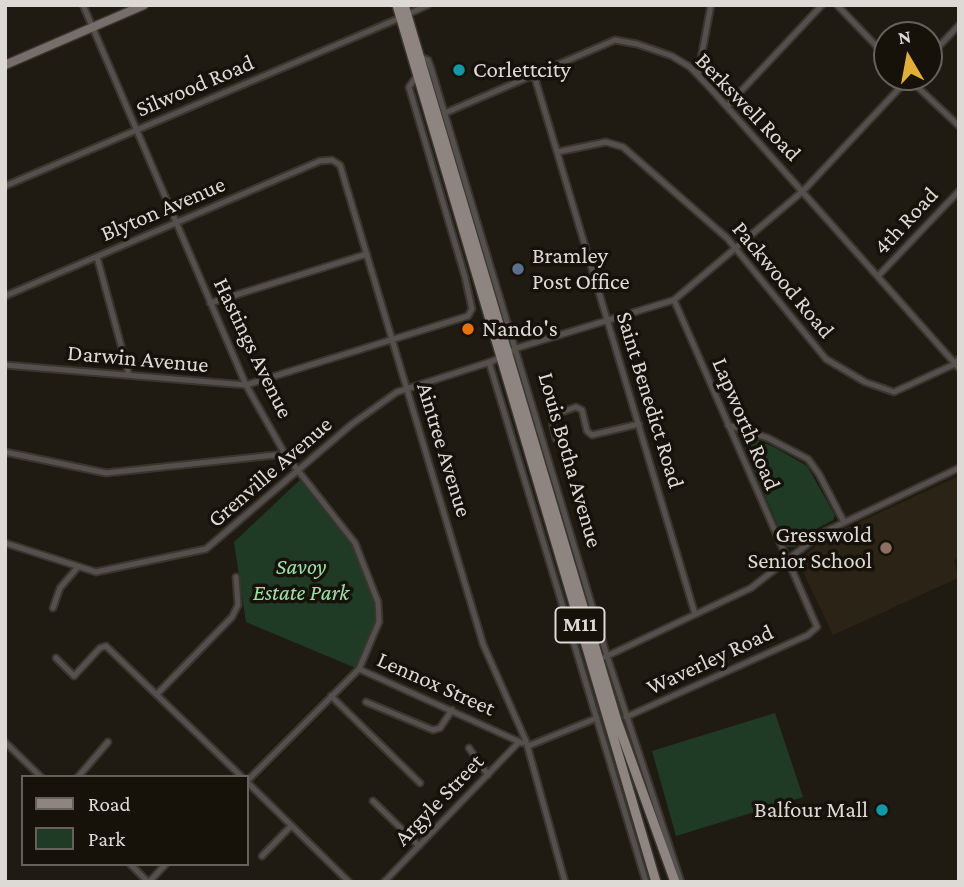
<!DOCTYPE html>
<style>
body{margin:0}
#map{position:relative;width:964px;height:887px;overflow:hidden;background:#1f1b13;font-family:"Crimson Pro",serif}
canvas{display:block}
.frame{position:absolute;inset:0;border:7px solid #dddad5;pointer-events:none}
.legend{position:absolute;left:21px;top:775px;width:228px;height:91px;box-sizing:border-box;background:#16120a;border:2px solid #66625b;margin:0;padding:9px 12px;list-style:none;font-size:21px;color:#dddad5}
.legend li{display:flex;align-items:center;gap:14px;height:35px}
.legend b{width:35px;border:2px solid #66625b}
.north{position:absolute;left:873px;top:21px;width:70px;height:70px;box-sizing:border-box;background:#16120a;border:2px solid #66625b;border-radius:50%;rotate:350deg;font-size:19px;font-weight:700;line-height:28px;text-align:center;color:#dddad5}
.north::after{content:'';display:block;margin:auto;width:24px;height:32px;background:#e1af34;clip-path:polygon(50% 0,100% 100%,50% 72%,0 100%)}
</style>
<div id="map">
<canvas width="964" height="887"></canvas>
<div class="frame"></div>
<ul class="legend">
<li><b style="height:9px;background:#8e8580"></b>Road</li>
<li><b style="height:19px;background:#203b25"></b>Park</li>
</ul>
<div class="north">N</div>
</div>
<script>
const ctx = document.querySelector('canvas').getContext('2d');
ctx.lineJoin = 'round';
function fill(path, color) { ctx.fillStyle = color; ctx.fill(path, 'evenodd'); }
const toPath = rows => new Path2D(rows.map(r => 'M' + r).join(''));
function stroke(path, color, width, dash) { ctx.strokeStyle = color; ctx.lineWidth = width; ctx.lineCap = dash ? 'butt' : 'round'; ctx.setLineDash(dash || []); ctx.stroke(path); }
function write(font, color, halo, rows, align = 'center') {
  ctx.font = font + ' "Crimson Pro",serif'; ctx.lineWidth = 7; ctx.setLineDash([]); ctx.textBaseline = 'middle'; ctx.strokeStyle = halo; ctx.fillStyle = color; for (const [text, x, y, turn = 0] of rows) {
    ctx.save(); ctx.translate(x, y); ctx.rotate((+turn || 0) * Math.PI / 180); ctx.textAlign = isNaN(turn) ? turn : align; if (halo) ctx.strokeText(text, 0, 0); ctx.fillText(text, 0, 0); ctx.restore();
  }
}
const built = toPath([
 [959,476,959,557,954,560,958,578,833,635,798,561,825,538]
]);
const green = toPath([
 [741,434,774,447,807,466,835,515,833,520,816,529,795,547,787,547,740,437],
 [300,480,352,546,368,582,378,614,358,669,246,622,234,542],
 [775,713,803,797,676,836,652,751]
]);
const minor = toPath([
 [83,5,246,385,285,454,355,543,378,602,379,622,359,669,247,781],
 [837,5,887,57],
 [406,15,428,5],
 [420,57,428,60,431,68,607,656,681,882],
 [929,57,959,25],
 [698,74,711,5],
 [534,75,695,614],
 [907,77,959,126],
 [727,106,822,5],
 [445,113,615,40,637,44,672,56,690,67,712,90,959,368],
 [557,152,606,142,623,147,727,238,826,359,865,382,894,392,955,364,959,359],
 [5,186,400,18],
 [97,257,129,375],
 [879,275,959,191],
 [5,296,320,161,332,160,340,165,483,644,526,741,565,882],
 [210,303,367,254],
 [489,362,646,882],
 [5,365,246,385,468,316,472,309,465,277,409,87,416,77],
 [728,425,768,438,808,459,819,474,844,522],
 [556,439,551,416,576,407,582,410,587,431,592,435,639,424],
 [5,452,106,473,285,454],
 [5,543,96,572,206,549,352,424,397,392,493,361,517,348,674,300,803,191,910,77],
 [53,608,60,588,77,568],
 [605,657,751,588,822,533,959,468],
 [56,658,74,676,100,648,106,646,242,777],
 [359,669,522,743],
 [157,694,232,617,238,605,236,577],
 [331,696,420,783],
 [366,702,433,730,440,728,452,710],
 [626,717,808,635,817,627,674,300],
 [5,742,41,777],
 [528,746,597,718],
 [469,748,488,775],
 [78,777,108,742],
 [247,782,349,882],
 [373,801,419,846],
 [262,856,291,826],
 [130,864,148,882],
 [149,882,166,864],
 [384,882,519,742]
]);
const secondary = toPath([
 [5,65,144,5]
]);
const primary = toPath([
 [397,5,656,882],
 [404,5,617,721,675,882]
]);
const markers = [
 [459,70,7,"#0f9aa8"],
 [518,269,7,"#5c6f8a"],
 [468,329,7,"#e8710a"],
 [886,548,7,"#8d6e63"],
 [882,810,7,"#0f9aa8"]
];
const shields = [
 [580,625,49]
];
const shieldNames = [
 ["M11",580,625]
];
const poiNames = [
 ["Corlettcity",473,70],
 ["Bramley",532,256],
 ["Post Office",532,282],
 ["Nando's",482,329],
 ["Gresswold",872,535,"right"],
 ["Senior School",872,561,"right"],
 ["Balfour Mall",868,810,"right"]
];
const streetNames = [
 ["Silwood Road",195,86,-23],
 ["Berkswell Road",748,107,46],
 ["Blyton Avenue",163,209,-23],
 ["4th Road",906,221,-47],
 ["Packwood Road",783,280,50],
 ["Hastings Avenue",253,348,64],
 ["Darwin Avenue",138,359,5],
 ["Saint Benedict Road",650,400,73],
 ["Lapworth Road",746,424,67],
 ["Aintree Avenue",444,450,73],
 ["Louis Botha Avenue",570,460,74],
 ["Grenville Avenue",270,472,-41],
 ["Waverley Road",710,660,-25],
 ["Lennox Street",436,684,24],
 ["Argyle Street",439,800,-46]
];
const parkNames = [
 ["Savoy",301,567],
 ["Estate Park",301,593]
];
fill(built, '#2b2416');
fill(green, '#203b25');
stroke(minor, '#3a362e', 9);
stroke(secondary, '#3a362e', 11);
stroke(primary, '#3a362e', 12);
stroke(minor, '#54504e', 5);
stroke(secondary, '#756e6a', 8);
stroke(primary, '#8e8580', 9);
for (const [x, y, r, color] of markers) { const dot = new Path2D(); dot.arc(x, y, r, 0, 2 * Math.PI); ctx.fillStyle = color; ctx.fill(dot); stroke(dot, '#16120a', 2.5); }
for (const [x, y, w] of shields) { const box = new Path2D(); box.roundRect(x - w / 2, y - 17.5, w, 35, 5); ctx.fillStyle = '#16120a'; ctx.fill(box); stroke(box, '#dddad5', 2); }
write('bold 21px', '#dddad5', null, shieldNames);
write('23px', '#dddad5', '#16120a', poiNames, 'left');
write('23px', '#dddad5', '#16120a', streetNames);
write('italic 23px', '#98e1a4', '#16120a', parkNames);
</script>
